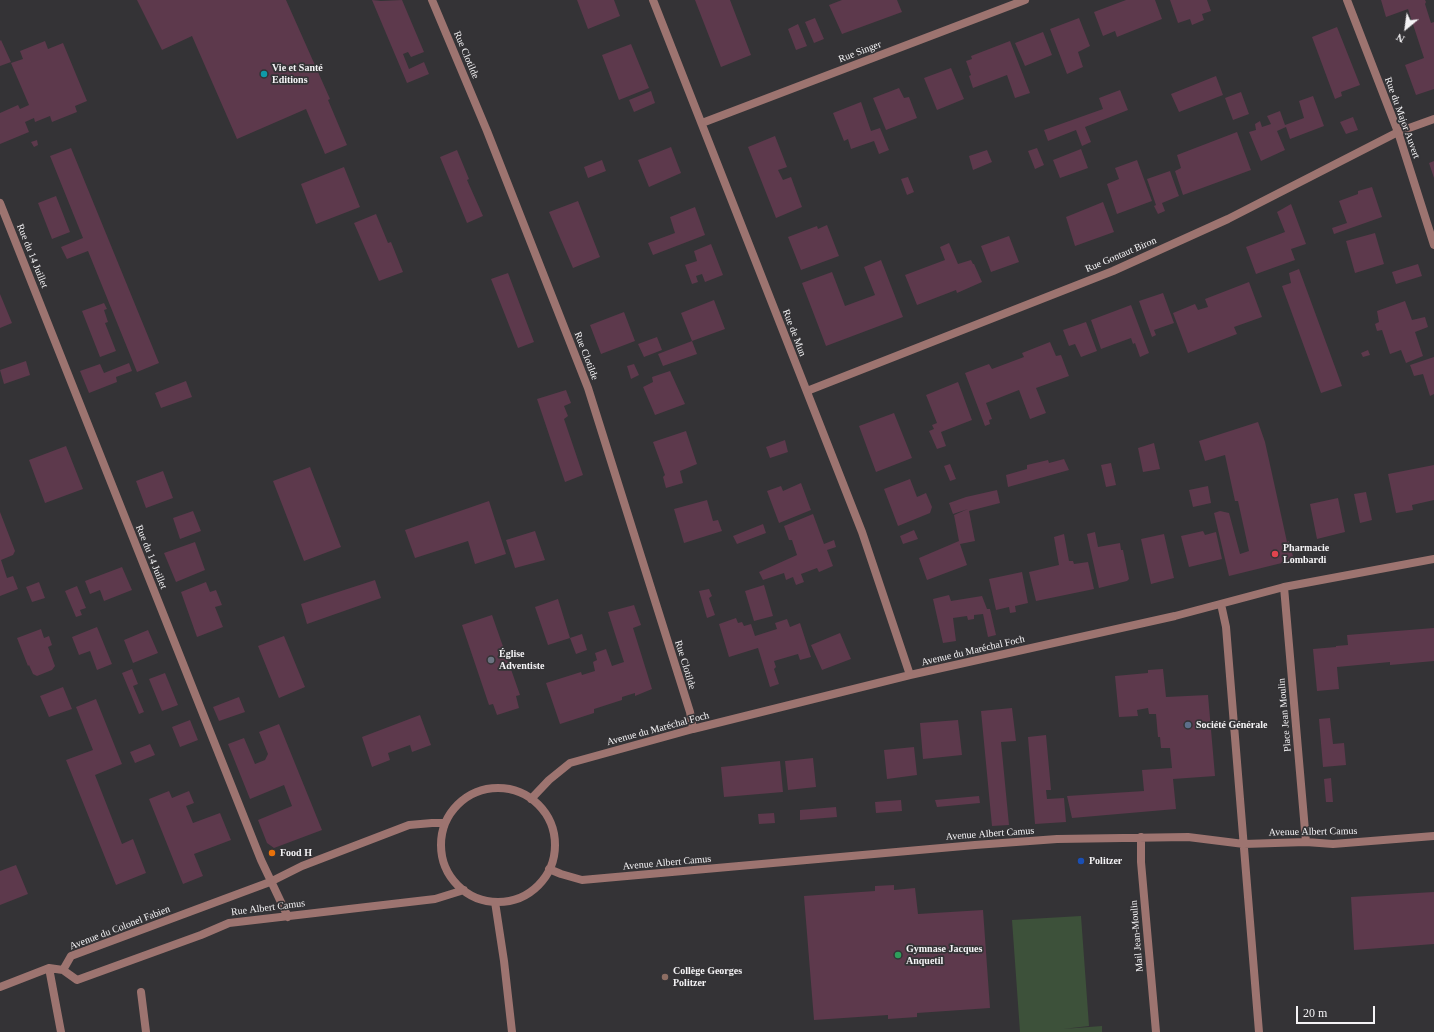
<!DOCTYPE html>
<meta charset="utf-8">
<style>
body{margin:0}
#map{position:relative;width:1434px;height:1032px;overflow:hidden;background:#343336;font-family:"Times New Roman",serif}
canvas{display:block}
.north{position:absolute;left:1386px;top:8px;width:40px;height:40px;-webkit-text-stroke:3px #343336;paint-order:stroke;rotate:209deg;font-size:11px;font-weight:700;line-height:16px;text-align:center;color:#f4f3f5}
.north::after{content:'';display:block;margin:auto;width:14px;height:18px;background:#f4f3f5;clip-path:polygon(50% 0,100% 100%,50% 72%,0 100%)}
.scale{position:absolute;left:1296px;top:1006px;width:79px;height:18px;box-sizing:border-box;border:2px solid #f4f3f5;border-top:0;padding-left:5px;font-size:12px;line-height:14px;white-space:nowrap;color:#f4f3f5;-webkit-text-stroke:3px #343336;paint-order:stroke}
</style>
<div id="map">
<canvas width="1434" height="1032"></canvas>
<div class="north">N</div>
<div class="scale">20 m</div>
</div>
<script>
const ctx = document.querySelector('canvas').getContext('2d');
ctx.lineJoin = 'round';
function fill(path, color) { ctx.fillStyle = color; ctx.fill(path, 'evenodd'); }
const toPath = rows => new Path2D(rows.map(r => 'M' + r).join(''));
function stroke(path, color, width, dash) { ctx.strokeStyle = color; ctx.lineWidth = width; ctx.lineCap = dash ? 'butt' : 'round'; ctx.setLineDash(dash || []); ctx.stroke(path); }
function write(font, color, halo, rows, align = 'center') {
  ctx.font = font + ' "Times New Roman",serif'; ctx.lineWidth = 3.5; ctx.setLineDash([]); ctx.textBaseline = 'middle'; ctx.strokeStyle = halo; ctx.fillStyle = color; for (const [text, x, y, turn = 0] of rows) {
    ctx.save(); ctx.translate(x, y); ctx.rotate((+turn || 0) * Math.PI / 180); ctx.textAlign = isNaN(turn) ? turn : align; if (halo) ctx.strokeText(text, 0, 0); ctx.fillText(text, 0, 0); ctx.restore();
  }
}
const green = toPath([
 [1081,916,1089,1026,1063,1029,1102,1026,1102,1032,1020,1032,1012,920]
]);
const building = toPath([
 [137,0,286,0,330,99,328,100,347,145,325,154,306,109,237,139,192,36,162,50],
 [372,0,381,1,402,0,424,52,411,57,408,52,403,54,409,69,424,62,429,74,407,83],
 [577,0,614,0,620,16,588,29],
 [695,0,730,0,751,55,721,67],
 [842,0,897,0,902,12,842,34,829,5],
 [1126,0,1155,0,1162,19,1117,37,1115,31,1103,36,1094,12],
 [1170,0,1207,0,1211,11,1202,14,1204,20,1192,25,1190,19,1178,23],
 [1381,0,1425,0,1426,2,1425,4,1431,23,1434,22,1434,89,1416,95,1405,65,1424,58,1408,9,1386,17],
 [815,18,824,39,814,43,805,22],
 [1079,18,1090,46,1078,52,1083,67,1067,74,1050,29],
 [798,24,807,46,796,50,788,29],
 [1337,27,1360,85,1341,92,1342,96,1335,99,1312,37],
 [1043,32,1052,55,1025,66,1015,43],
 [1,40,11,62,0,66,0,41],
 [45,41,48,49,63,43,87,101,75,106,77,112,52,122,50,116,35,122,34,118,25,122,29,132,0,144,0,113,18,105,20,109,29,105,11,63,23,59,20,51],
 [1010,41,1030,93,1015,98,1007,75,973,88,969,76,971,75,966,61,972,59,971,56],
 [631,44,649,88,619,100,602,55],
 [951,68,964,99,937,110,924,78],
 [1216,76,1223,95,1179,112,1171,94],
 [899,88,904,98,909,97,917,118,886,130,873,98],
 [1120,90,1128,110,1085,127,1091,142,1082,146,1076,130,1048,141,1044,130,1103,109,1099,98],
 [651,91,655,103,634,112,629,100],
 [1241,92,1249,114,1233,120,1225,98],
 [1313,96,1324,126,1290,139,1286,127,1277,131,1285,150,1261,161,1249,132,1256,130,1255,124,1260,121,1262,127,1271,124,1267,116,1280,111,1285,125,1304,118,1299,101],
 [861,102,871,131,880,128,889,150,879,154,874,141,851,149,848,139,844,141,833,113],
 [1353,117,1358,130,1346,134,1340,122],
 [1237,132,1251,170,1183,195,1175,171,1181,168,1177,155],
 [775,136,787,167,778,170,783,180,791,177,802,207,776,218,748,147],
 [37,140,38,145,34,147,31,142],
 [671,147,681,173,649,187,638,160],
 [71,148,159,363,137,372,88,251,67,259,61,247,83,238,50,156],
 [1037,148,1044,165,1035,169,1028,151],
 [1081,149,1088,168,1060,178,1053,160],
 [457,150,469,179,467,180,483,216,467,223,440,157],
 [987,150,992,162,973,170,969,156],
 [602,160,606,171,588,178,584,167],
 [1137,160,1152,201,1117,214,1107,184,1119,179,1115,168],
 [1434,161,1434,178,1429,163],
 [344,167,360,207,316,224,301,184],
 [1170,171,1179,196,1162,203,1165,211,1158,214,1154,206,1156,205,1147,179],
 [908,177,914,192,907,195,901,179],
 [1372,187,1382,217,1334,234,1332,228,1347,223,1339,201,1358,194,1358,191],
 [56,196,70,232,52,239,38,203],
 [578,201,600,257,573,268,549,212],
 [1103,202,1114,232,1075,246,1066,217],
 [1291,204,1306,244,1291,249,1295,260,1256,274,1246,247,1285,232,1277,212],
 [695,207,705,235,653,255,648,243,675,233,670,217],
 [376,214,388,243,391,242,403,272,379,281,354,223],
 [827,225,839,256,801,270,788,237,817,226,818,229],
 [1375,233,1384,264,1355,273,1346,241],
 [1009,236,1019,262,991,272,981,246],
 [949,243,958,264,971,260,973,264,974,264,982,282,957,293,956,290,917,305,905,275,945,260,940,247],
 [711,244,723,275,705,282,702,274,696,276,698,282,692,284,685,265,697,261,694,251],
 [881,260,903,317,826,346,802,283,832,272,845,306,875,295,864,267],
 [1418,264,1422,276,1396,284,1392,272],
 [1299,269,1342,386,1321,393,1282,286,1291,283,1289,273],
 [508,273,534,342,518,348,491,279],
 [1249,282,1262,317,1234,327,1237,334,1188,353,1173,313,1195,304,1198,310,1208,307,1205,299],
 [1163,293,1174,323,1154,330,1156,335,1152,337,1139,301],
 [0,294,12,323,0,328],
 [714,300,725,329,692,341,681,313],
 [1405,301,1412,320,1425,317,1428,327,1415,332,1423,356,1406,363,1401,350,1390,354,1382,330,1377,331,1375,324,1379,322,1377,311],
 [104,303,107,309,104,310,108,322,105,323,116,351,100,357,82,311],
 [1131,305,1149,353,1140,357,1135,343,1133,344,1131,338,1101,349,1091,320],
 [624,312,635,341,601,354,590,325],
 [1086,322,1097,351,1081,357,1075,344,1069,346,1063,330],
 [657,337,662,350,644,357,638,344],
 [692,341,697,354,663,366,658,354],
 [1050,342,1056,356,1061,355,1069,376,1036,388,1046,413,1030,419,1019,390,986,403,992,419,989,420,990,424,985,426,965,373,989,364,992,369,1024,357,1022,353],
 [1368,350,1370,355,1363,357,1361,353],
 [1434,357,1434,394,1430,396,1423,374,1414,376,1410,365],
 [26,361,30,375,4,384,0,370],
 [129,363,132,371,116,377,117,382,89,393,80,371,100,364,104,373],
 [634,364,639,375,631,379,627,366],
 [670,371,685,404,655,415,643,387,653,382,652,377],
 [186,381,192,397,161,408,155,393],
 [958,382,972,420,941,432,946,446,937,449,929,431,934,429,932,425,937,423,926,395],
 [566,390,571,403,564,406,568,416,564,419,583,475,565,482,537,399],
 [894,413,912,458,876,472,859,426],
 [1258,422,1265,442,1287,542,1289,541,1294,560,1229,576,1214,513,1220,511,1229,513,1240,554,1249,551,1238,501,1235,501,1225,455,1205,461,1199,441],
 [686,431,697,464,680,471,683,483,666,488,663,477,665,475,653,442],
 [785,440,788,452,770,458,766,447],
 [1154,443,1160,469,1143,472,1138,448],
 [66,446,83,489,45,503,29,460],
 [1064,459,1069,470,1008,487,1006,475,1027,469,1027,465,1048,460,1049,463],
 [1111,463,1116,485,1106,487,1101,465],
 [950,464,956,479,950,481,944,466],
 [1434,465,1434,500,1412,505,1413,510,1396,513,1388,474],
 [310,467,341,547,304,561,273,481],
 [163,471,173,498,146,508,136,481],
 [910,479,917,497,926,493,932,507,930,513,898,526,884,489],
 [801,483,811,510,779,523,767,491,781,486,783,491],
 [1208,486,1211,503,1193,507,1189,490],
 [997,490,1000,503,969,511,975,541,960,544,967,565,927,580,919,558,959,541,954,515,968,509,953,514,949,503,966,497],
 [1366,492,1372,520,1360,523,1354,494],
 [1338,498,1345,532,1317,539,1310,504],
 [707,500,713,521,718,520,722,531,684,543,674,509],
 [489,501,506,554,475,564,468,541,415,558,405,530],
 [193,511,201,531,180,539,173,518],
 [0,512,15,551,13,555,1,560,7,578,13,576,18,589,0,596],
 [813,514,824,544,834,540,836,547,827,550,833,566,819,572,817,568,801,574,804,582,796,585,793,577,786,580,784,573,763,580,759,572,797,555,792,540,789,540,784,526],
 [763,524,766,533,737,544,733,536],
 [914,530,918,539,903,544,900,536],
 [535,531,545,560,515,568,506,540],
 [1203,531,1205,535,1216,532,1222,559,1189,567,1181,536],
 [1095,532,1098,547,1120,543,1121,550,1123,550,1129,579,1127,581,1099,588,1087,534],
 [1064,534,1069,561,1073,561,1074,564,1088,562,1094,589,1036,601,1029,572,1059,565,1054,537],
 [1164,534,1174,578,1151,584,1141,539],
 [195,542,205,570,176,582,164,553],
 [122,567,132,590,104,601,100,590,90,594,85,581],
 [1022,572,1028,603,1015,606,1016,612,1010,613,1009,607,996,610,989,579],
 [375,580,381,598,307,624,301,604],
 [39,582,45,598,32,602,26,587],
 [206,582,210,592,216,590,222,605,215,607,223,627,197,637,181,592],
 [764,585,773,616,754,621,745,591],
 [77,586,86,608,80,610,82,615,76,617,65,591],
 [709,589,712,596,709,598,715,615,707,618,699,591],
 [949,595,951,601,982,596,987,609,990,609,996,635,988,637,983,614,974,615,974,619,968,620,967,616,953,618,956,641,943,643,933,599],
 [558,599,570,638,548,645,535,607],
 [634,605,641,625,633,628,652,689,635,696,635,693,622,697,622,700,594,709,594,713,560,724,546,683,581,672,582,675,595,671,593,662,597,660,595,653,606,649,612,666,624,662,608,612],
 [492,615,520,695,516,696,519,708,497,715,493,704,489,705,462,625],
 [736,618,738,623,742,622,744,626,751,624,755,636,777,629,775,623,787,619,790,627,800,623,811,657,800,660,798,654,774,661,776,667,774,669,779,684,770,687,758,648,729,657,719,624],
 [97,627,112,664,97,670,90,651,79,655,72,637],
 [1434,628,1434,661,1390,665,1390,662,1337,667,1339,689,1317,691,1313,649,1336,647,1336,646,1348,645,1347,635],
 [41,629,44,638,49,636,52,645,48,647,55,666,52,670,37,676,33,674,29,665,28,666,17,638],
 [148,630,158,653,133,663,124,640],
 [840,633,851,659,822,670,811,645],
 [582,634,587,650,576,654,570,638],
 [284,636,305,687,279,698,258,646],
 [132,669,138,684,133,686,144,712,139,714,122,673],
 [1163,669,1166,697,1208,695,1215,776,1173,779,1176,809,1072,818,1067,796,1144,791,1142,770,1172,768,1170,748,1161,748,1160,737,1158,737,1156,714,1149,714,1148,708,1137,710,1138,716,1119,717,1115,676,1148,673,1148,670],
 [165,673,178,705,162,711,149,679],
 [63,687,72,709,49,717,40,696],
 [239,697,245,712,219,721,213,707],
 [96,699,122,764,95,775,122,844,133,839,146,873,116,885,66,760,93,750,76,707],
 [1012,708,1016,741,1001,742,1009,825,992,826,981,711],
 [420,715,431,745,412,752,410,745,388,753,390,760,372,767,362,737],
 [1330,718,1333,744,1344,743,1346,765,1323,767,1319,719],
 [190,720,198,740,180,747,172,727],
 [958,720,962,755,923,759,920,723],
 [279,724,322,830,274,848,267,843,258,820,292,806,284,785,250,799,228,744,244,738,255,764,265,760,268,754,259,732],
 [1046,735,1051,790,1046,790,1047,799,1064,798,1066,822,1035,824,1028,737],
 [150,744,155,755,135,763,130,752],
 [914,747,917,775,887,779,884,750],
 [813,758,816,787,788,790,785,761],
 [780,761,783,792,724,797,721,767],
 [1331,778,1333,802,1326,802,1324,779],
 [169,791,172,798,189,791,194,803,186,806,193,823,220,813,231,840,194,854,203,876,183,884,149,799],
 [979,796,980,803,937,807,935,800],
 [901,800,902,811,876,813,875,802],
 [836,807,837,817,800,820,800,810],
 [774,813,775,823,759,824,758,814],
 [16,865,28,894,0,905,0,871],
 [894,885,894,890,915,888,918,914,983,910,990,1008,917,1013,917,1017,888,1019,888,1015,814,1020,804,896,875,891,875,886],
 [1434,892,1434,944,1354,950,1351,897]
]);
const service = toPath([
 [141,992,146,1032]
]);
const minor = toPath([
 [432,0,487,131,588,388,690,712,693,729],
 [653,0,862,532,910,675],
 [1347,0,1398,132,1434,245],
 [702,123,1025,0],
 [0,203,261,860,288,917],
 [807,391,1113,271,1228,219,1398,132,1434,119],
 [1284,587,1306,842],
 [1221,604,1226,627,1259,1032],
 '441 845a57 57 0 1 1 114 0a57 57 0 1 1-114 0Z',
 [531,799,549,780,570,763,693,729,910,675,1175,616,1284,587,1434,559],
 [1141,837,1141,862,1156,1032],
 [549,869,561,874,582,880,975,845,1057,839,1188,837,1244,844,1306,842,1333,844,1434,836],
 [495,902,504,961,512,1032],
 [49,968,61,1032],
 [63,970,77,980,201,935,229,923,435,899,464,890],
 [63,970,71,956,270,882,302,866,409,825,432,823,445,823],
 [0,987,49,968,63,970]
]);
const markers = [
 [264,74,4,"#0f9aa8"],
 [1275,554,4,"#e0444e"],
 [491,660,4,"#6b7280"],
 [1188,725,4,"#5c6f8a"],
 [272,853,4,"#e8710a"],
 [1081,861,4,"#1a4fb4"],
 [898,955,4,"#2e9e5b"],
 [665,977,4,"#8d6e63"]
];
const streetNames = [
 ["Rue Singer",860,52,-21],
 ["Rue Clotilde",466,55,67],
 ["Rue du Major Auvert",1402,118,70],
 ["Rue Gontaut Biron",1121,255,-23],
 ["Rue du 14 Juillet",32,256,68],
 ["Rue de Mun",794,333,69],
 ["Rue Clotilde",586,356,69],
 ["Rue du 14 Juillet",151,557,68],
 ["Avenue du Maréchal Foch",973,651,-13],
 ["Rue Clotilde",685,665,73],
 ["Place Jean Moulin",1285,715,-95],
 ["Avenue du Maréchal Foch",658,729,-15],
 ["Avenue Albert Camus",1313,832,-1],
 ["Avenue Albert Camus",990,834,-4],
 ["Avenue Albert Camus",667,863,-5],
 ["Rue Albert Camus",268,908,-7],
 ["Avenue du Colonel Fabien",120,928,-21],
 ["Mail Jean-Moulin",1137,936,-95]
];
const poiNames = [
 ["Vie et Santé",272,68],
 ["Editions",272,80],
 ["Pharmacie",1283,548],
 ["Lombardi",1283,560],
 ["Église",499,654],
 ["Adventiste",499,666],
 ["Société Générale",1196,725],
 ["Food H",280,853],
 ["Politzer",1089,861],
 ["Gymnase Jacques",906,949],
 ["Anquetil",906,961],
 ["Collège Georges",673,971],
 ["Politzer",673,983]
];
fill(green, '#3d513a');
fill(building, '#5d394c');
stroke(service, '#9d7470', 8);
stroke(minor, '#9d7470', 8);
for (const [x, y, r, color] of markers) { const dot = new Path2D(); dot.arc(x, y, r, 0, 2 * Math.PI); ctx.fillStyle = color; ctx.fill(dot); stroke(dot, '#343336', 1.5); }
write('10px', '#f4f3f5', '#343336', streetNames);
write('bold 10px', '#f4f3f5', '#343336', poiNames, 'left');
</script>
